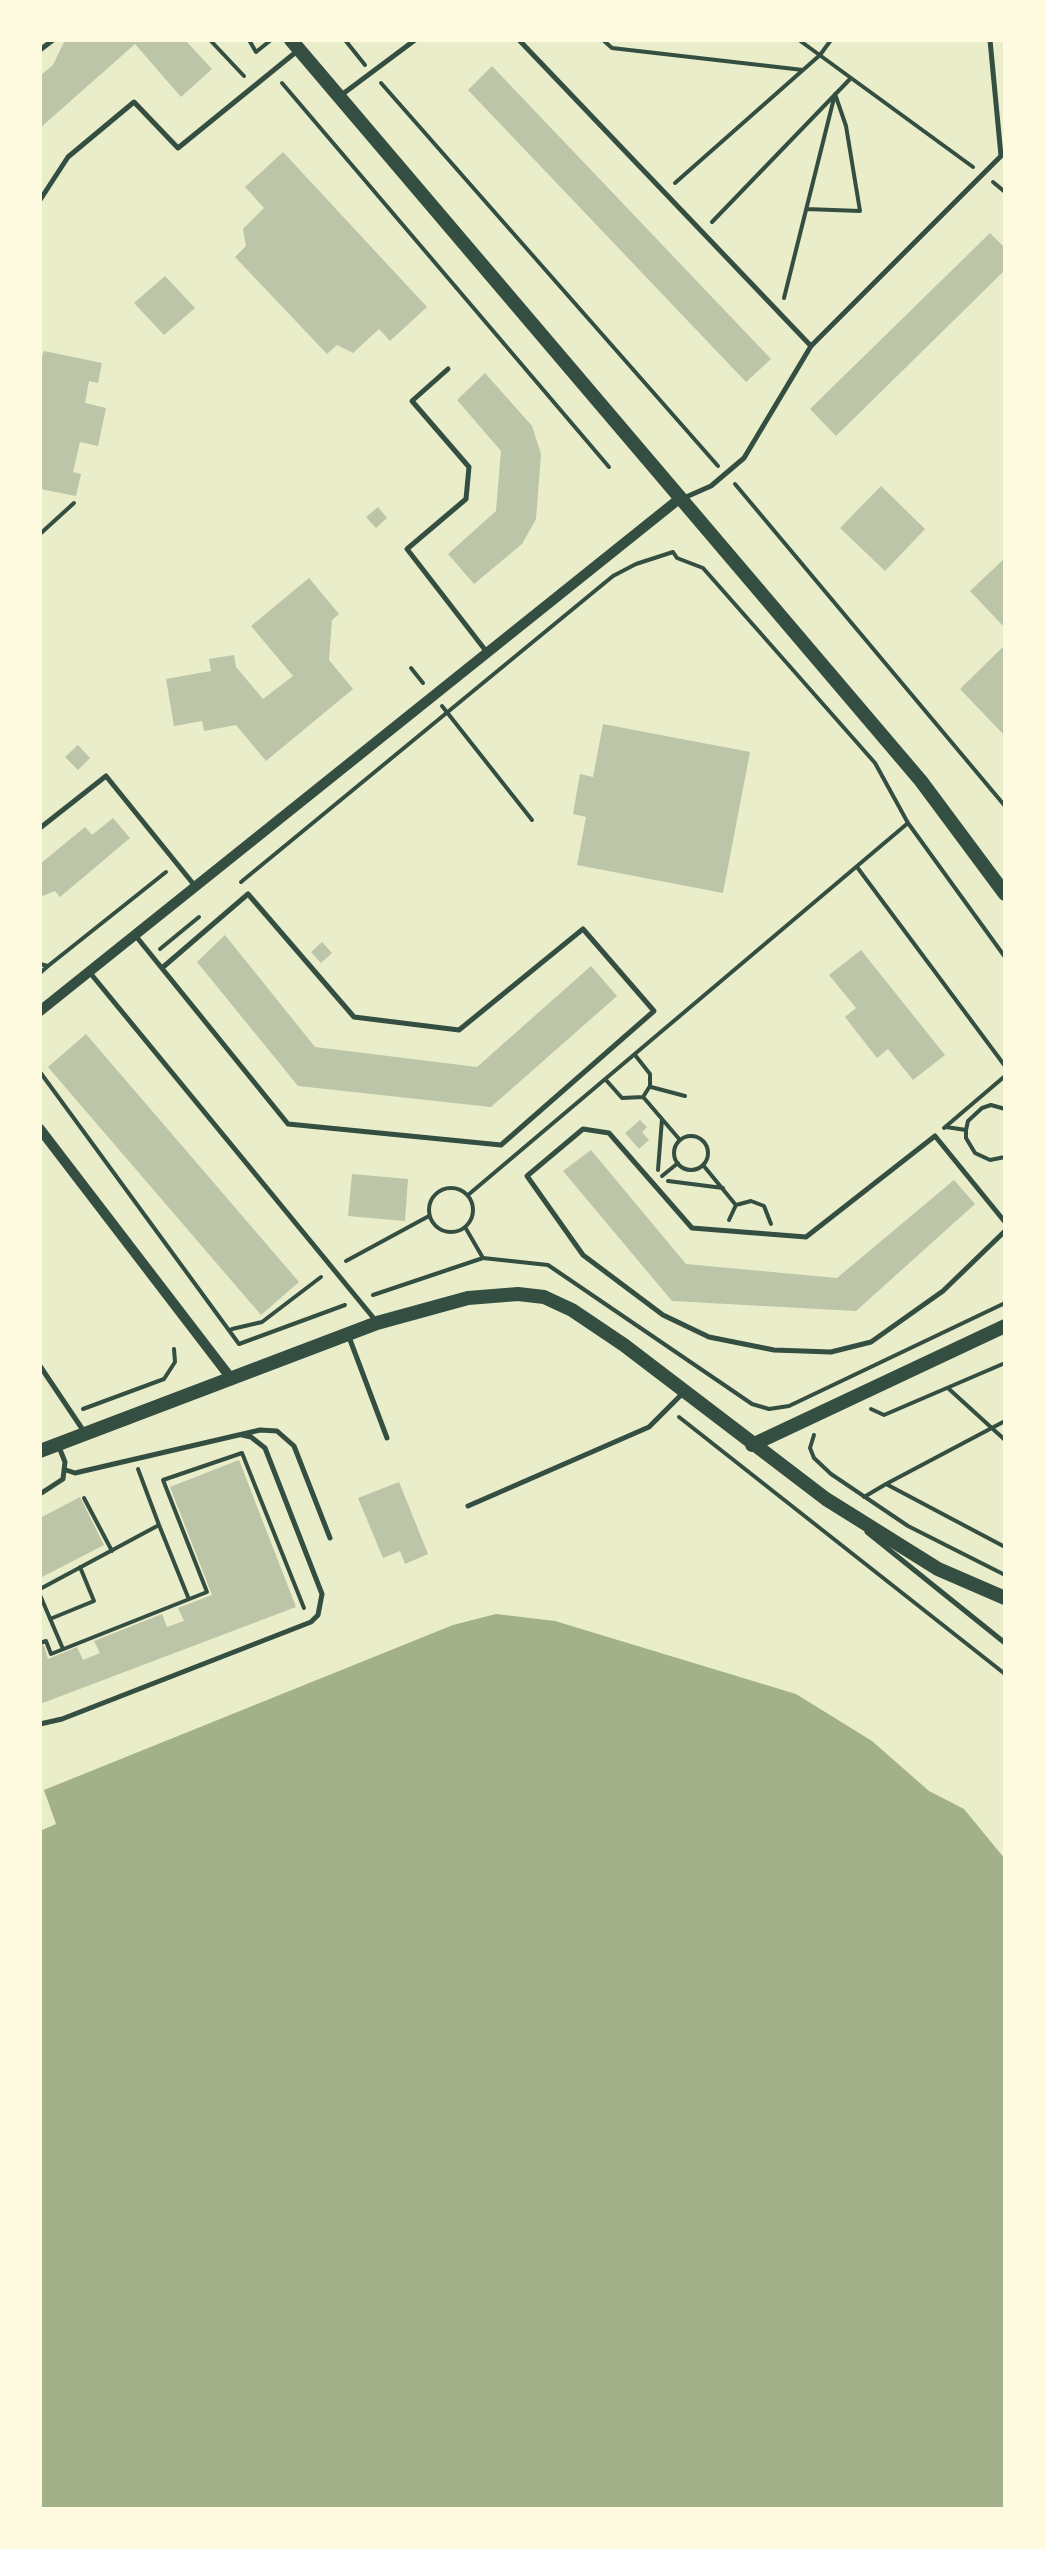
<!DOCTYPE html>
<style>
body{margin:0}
#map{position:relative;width:1045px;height:2549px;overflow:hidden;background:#e9edc9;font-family:Lora,serif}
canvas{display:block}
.frame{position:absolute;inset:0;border:42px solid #fefae0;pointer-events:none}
</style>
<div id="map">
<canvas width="1045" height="2549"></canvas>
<div class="frame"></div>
</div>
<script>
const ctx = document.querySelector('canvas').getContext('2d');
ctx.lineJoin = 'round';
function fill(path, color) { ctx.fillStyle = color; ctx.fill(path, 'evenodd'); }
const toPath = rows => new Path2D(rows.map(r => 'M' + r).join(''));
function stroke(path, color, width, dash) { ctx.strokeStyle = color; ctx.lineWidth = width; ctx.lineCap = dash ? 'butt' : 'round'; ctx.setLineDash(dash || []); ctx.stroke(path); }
const water = toPath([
 [496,1614,555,1621,796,1694,872,1741,929,1791,964,1809,1005,1859,1005,2509,40,2509,40,1831,56,1824,44,1790,453,1625]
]);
const building = toPath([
 [65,40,185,40,212,69,181,97,135,44,40,128,40,76,53,65],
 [492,66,771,359,746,382,468,90],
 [283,152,427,307,390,341,379,329,353,353,337,345,327,354,235,257,246,246,243,229,264,208,245,187],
 [990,233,1005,248,1005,270,836,436,810,409],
 [165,276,195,308,164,335,134,303],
 [44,351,102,363,98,383,89,381,85,403,106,408,98,446,80,442,73,472,81,474,76,496,40,489,40,362],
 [485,373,532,426,541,454,536,519,522,544,474,584,448,554,496,511,501,451,457,400],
 [881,486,925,529,885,571,840,528],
 [378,507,387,518,376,528,366,517],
 [1005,558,1005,628,970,591],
 [309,578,339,614,332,620,329,660,353,689,266,761,236,725,204,731,202,721,174,726,166,679,211,671,209,659,234,655,236,667,263,699,293,676,251,626],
 [1005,645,1005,736,960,689],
 [603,724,750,752,723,893,577,865,586,817,573,814,580,774,593,777],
 [78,745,90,758,78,770,65,757],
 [113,818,130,838,60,897,55,891,40,897,40,864,85,827,92,835],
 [225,935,315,1047,477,1067,591,966,617,996,491,1107,298,1086,197,962],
 [322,942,332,953,321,963,311,952],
 [861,950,945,1055,913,1080,888,1049,877,1058,845,1017,856,1008,829,975],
 [86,1034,299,1282,261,1315,48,1067],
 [640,1120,647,1127,642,1132,649,1140,639,1149,625,1133],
 [591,1150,686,1264,837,1278,954,1180,975,1204,856,1311,672,1301,563,1171],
 [352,1174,408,1179,405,1221,348,1216],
 [239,1460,296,1607,40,1704,40,1646,44,1645,48,1659,77,1647,83,1660,100,1653,94,1641,162,1614,167,1627,184,1621,178,1608,212,1595,170,1487],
 [399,1482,428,1554,405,1564,400,1551,383,1558,358,1498],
 [80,1497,104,1545,40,1578,40,1518]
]);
const path = toPath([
 [210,40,244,76],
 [249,40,256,52,271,40],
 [345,40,365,65],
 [603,40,612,48,803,70],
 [799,40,973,167],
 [282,83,609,467],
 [381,83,718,466],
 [993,182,1005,192],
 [675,183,820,55,831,40],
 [806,209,860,211,846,126,835,94],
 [712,222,851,78],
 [784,298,835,94],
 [735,484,1005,806],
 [40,534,74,503],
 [411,668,423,683],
 [442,706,532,820],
 [857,867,1005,1066],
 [241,882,613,576,636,564,673,552,677,558,703,568,875,763,908,823,1005,957],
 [160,949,199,917],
 [40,964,48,966,40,973],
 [48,966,166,872],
 [40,1072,239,1344,345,1305],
 [606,1080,622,1098,643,1097,650,1086,650,1074,635,1055],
 [651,1087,685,1096],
 [644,1098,680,1140],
 [1005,1109,991,1105,982,1108,968,1121,966,1130,966,1138,975,1153,990,1160,1005,1157],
 [946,1127,966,1130],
 [944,1128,1005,1076],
 '674 1153a17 17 0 1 1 34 0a17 17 0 1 1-34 0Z',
 [703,1165,735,1204],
 [658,1170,662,1119],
 [662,1176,678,1163],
 [668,1181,723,1188],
 '429 1210a22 22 0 1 1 44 0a22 22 0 1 1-44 0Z',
 [468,1195,908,823],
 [729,1220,736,1205,751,1201,764,1206,771,1224],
 [465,1227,483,1258],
 [346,1261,429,1216],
 [373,1295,483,1258,548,1265,733,1391,752,1404,769,1409,789,1406,1005,1303],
 [232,1329,262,1322,321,1277],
 [949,1389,1005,1440],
 [83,1409,164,1379,175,1362,174,1349],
 [871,1409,884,1415,1005,1363],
 [679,1417,1005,1674],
 [1005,1421,886,1484,1005,1547],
 [814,1435,810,1448,814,1458,831,1474,908,1526,1005,1575],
 [864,1497,886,1484],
 [84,1498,112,1551],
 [159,1525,188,1597],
 [40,1589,159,1525,138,1469],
 [40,1595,63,1649],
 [50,1619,94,1601,80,1567],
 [40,1643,46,1641,51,1654,207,1592,163,1480,242,1453,304,1608]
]);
const service = toPath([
 [519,40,811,346,1001,156,990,40],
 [40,50,53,40],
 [340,96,415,40],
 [40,200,68,157,134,102,178,148,296,52],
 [448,369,412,401,469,467,466,499,407,549,486,651],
 [686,497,711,486,744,458,811,346],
 [40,828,106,776,195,886],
 [135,935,288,1124,501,1145,654,1011,583,929,459,1030,354,1017,248,894,162,968],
 [91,974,376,1321],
 [1005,1222,935,1136,806,1237,692,1228,609,1133,583,1129,527,1176,583,1255,663,1315,709,1337,774,1350,831,1352,871,1342,943,1291,1005,1231],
 [349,1337,387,1438],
 [40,1366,83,1430],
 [66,1470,75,1473,260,1430,277,1431,294,1446,330,1538],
 [40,1494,63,1479,65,1462,59,1447],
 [468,1506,649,1427,682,1394],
 [867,1532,1005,1643],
 [40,1724,62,1719,311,1622,318,1615,322,1594,265,1448,251,1437,242,1435]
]);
const minor = toPath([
 [40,1011,679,499],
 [40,1129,230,1377]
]);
const secondary = toPath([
 [291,40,921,781,1005,894],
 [752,1445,1005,1326],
 [40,1451,377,1323,468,1298,518,1294,544,1297,572,1310,624,1345,826,1499,938,1569,1005,1598]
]);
fill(water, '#a3b18a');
fill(building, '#bcc5a7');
stroke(path, '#344e41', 4);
stroke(service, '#344e41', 5);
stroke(minor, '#344e41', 10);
stroke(secondary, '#344e41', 14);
</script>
